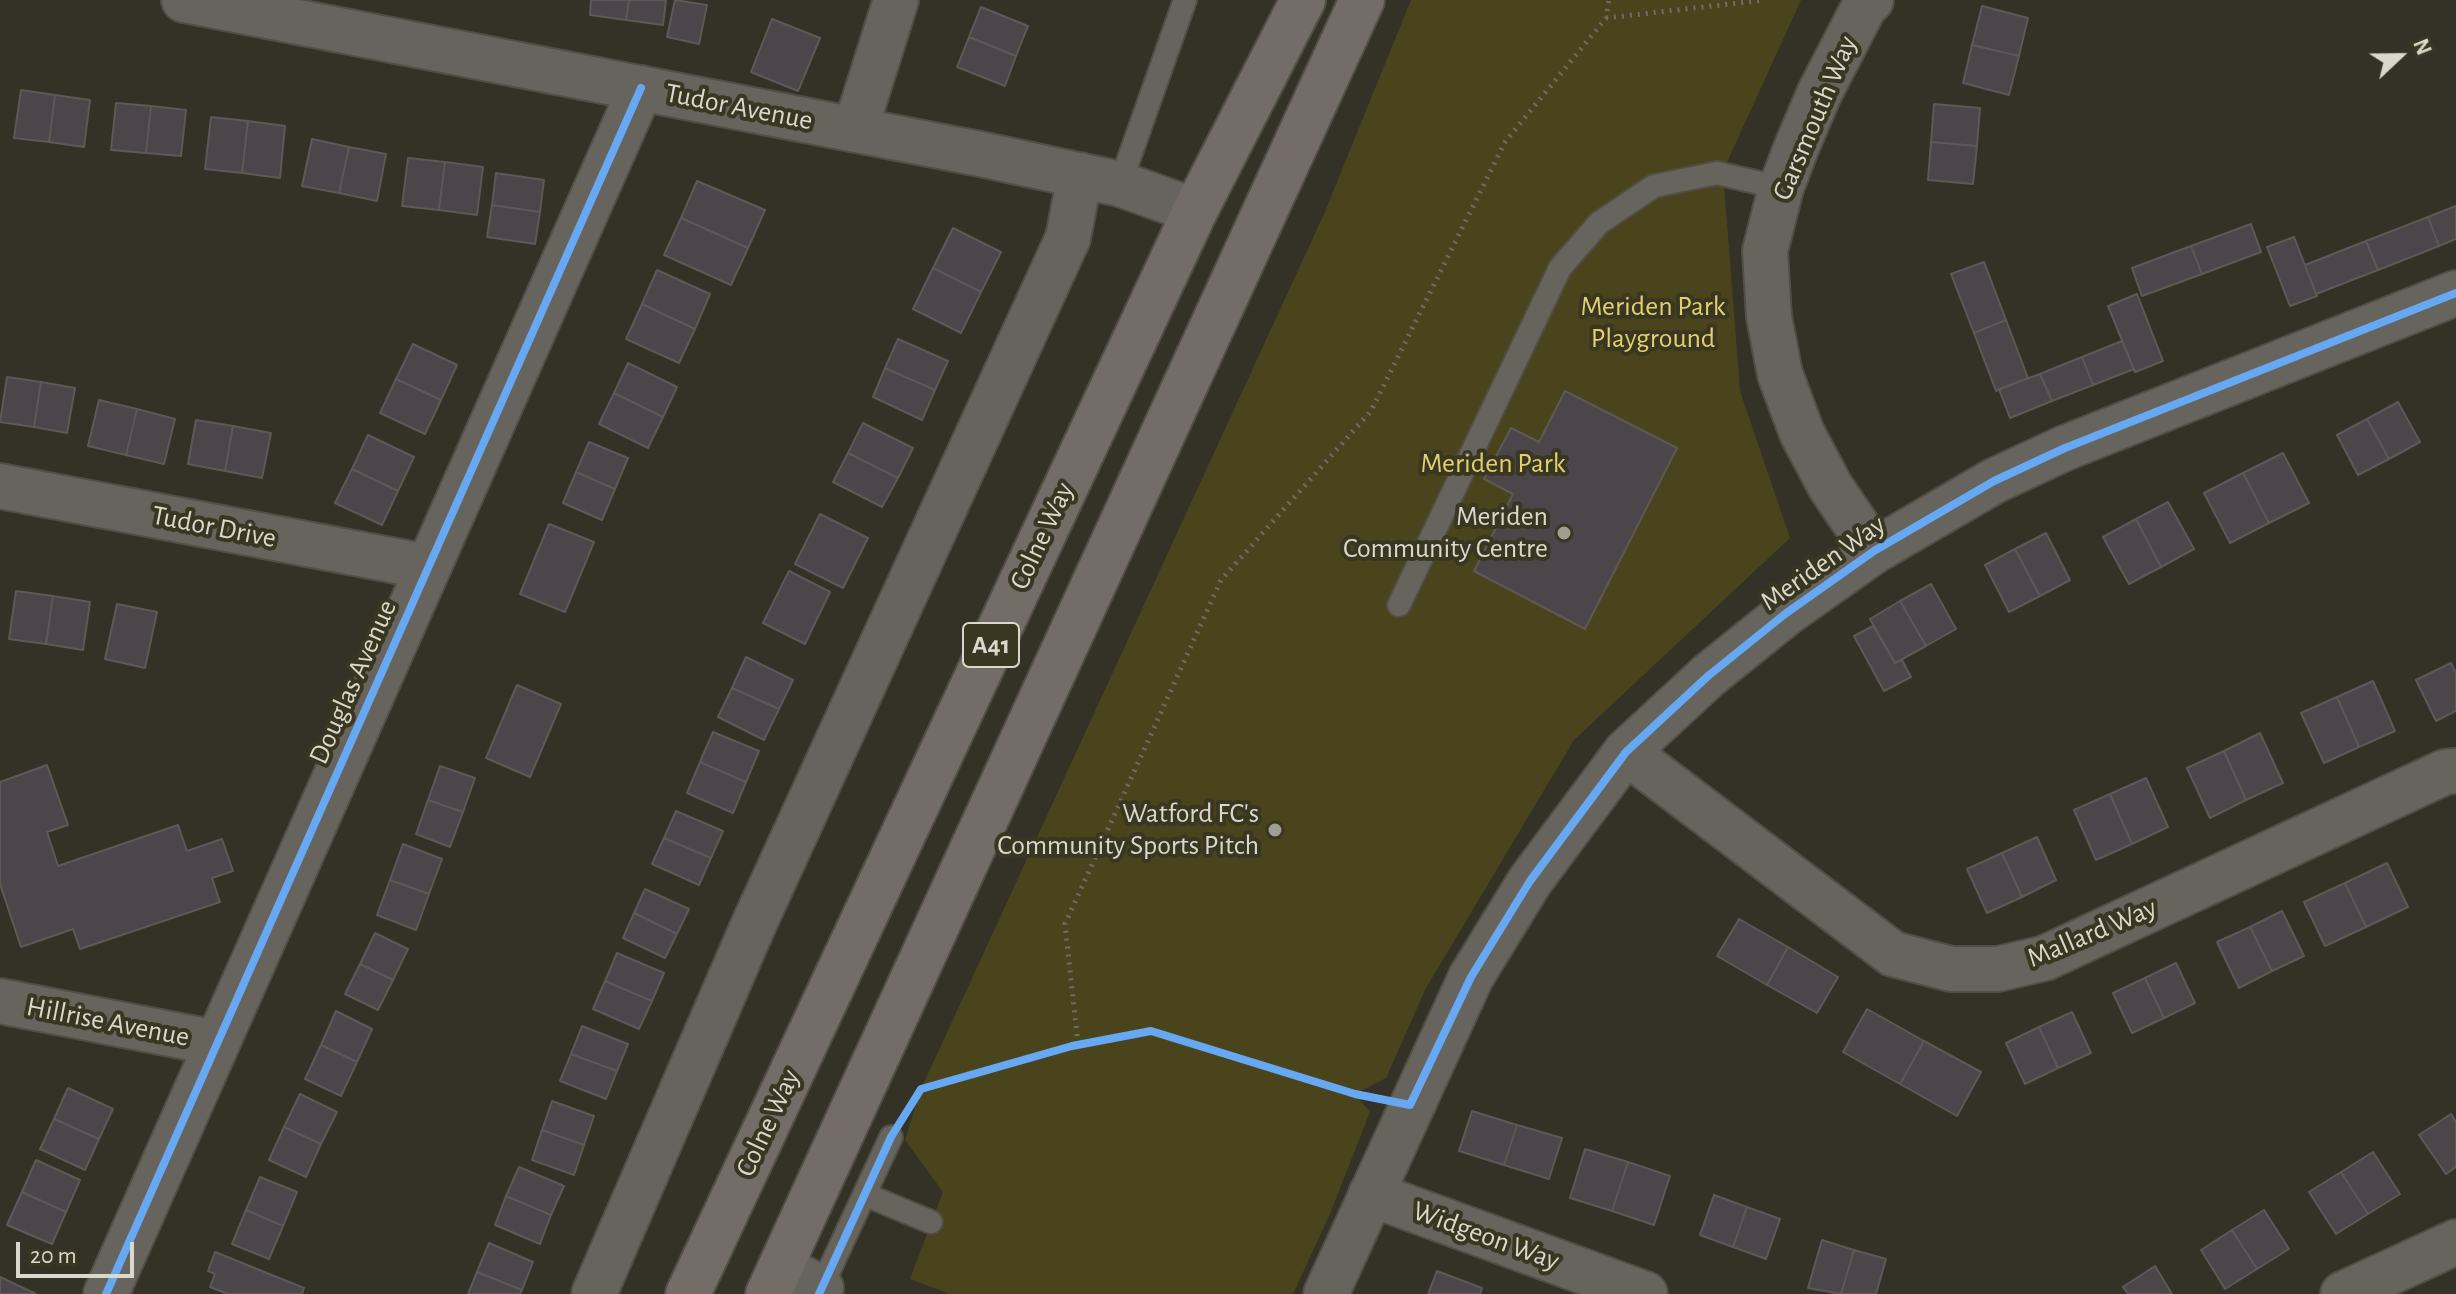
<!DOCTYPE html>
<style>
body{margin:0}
#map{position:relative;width:2456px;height:1294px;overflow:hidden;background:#343227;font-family:"Alegreya Sans",sans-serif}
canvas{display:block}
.north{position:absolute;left:2360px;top:16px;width:80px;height:80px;-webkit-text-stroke:6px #393622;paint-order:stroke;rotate:68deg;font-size:22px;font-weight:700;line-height:32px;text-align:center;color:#dad8cc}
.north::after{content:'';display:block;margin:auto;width:28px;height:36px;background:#dad8cc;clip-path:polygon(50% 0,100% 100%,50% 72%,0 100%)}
.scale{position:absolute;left:16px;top:1242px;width:118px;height:36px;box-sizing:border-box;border:4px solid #dad8cc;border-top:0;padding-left:10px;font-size:24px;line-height:28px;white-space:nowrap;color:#dad8cc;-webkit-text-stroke:6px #393622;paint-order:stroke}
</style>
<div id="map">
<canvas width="2456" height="1294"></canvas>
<div class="north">N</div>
<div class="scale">20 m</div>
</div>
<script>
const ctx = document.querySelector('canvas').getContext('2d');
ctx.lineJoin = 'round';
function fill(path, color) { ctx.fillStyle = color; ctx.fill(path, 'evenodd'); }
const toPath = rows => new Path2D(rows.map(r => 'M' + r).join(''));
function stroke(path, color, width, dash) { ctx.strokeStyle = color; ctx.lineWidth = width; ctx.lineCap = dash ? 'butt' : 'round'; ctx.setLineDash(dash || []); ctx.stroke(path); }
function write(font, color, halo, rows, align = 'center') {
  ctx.font = font + ' "Alegreya Sans",sans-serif'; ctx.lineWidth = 8; ctx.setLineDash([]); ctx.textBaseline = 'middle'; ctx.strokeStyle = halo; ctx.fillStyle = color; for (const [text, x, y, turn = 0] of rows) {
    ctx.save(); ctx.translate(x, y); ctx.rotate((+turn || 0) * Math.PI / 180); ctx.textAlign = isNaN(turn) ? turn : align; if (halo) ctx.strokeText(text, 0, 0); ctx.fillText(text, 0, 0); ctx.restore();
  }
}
const green = toPath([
 [1411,0,1801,0,1723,171,1740,391,1790,538,1574,740,1426,988,1386,1078,1355,1094,1370,1112,1329,1216,1293,1294,950,1294,910,1279,943,1192,905,1140,921,1089,1324,214]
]);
const building = toPath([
 [591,0,629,0,626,20,590,15,591,0],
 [629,0,666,0,663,25,626,20,629,0],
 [675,0,707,5,699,44,667,37,675,0],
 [1982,6,2028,18,2019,56,1972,45,1982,6],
 [981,7,1028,26,1016,56,969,37,981,7],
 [772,19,820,38,798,91,751,72,772,19],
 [969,37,1016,56,1005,86,957,67,969,37],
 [1972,45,2019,56,2009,95,1963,83,1972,45],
 [21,90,55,95,49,142,14,138,21,90],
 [55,95,90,100,84,147,49,142,55,95],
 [116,103,151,106,146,153,111,150,116,103],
 [1934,104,1980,108,1977,146,1931,142,1934,104],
 [151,106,186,110,181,156,146,153,151,106],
 [211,117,248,121,242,173,205,169,211,117],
 [248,121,285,126,280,178,242,173,248,121],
 [312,139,349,147,339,193,302,186,312,139],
 [1931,142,1977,146,1973,184,1928,180,1931,142],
 [349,147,386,154,377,201,339,193,349,147],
 [408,158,445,162,439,210,402,206,408,158],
 [445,162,483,167,477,215,439,210,445,162],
 [496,173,544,180,540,212,492,205,496,173],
 [697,181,765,210,748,248,681,218,697,181],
 [492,205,540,212,535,244,487,237,492,205],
 [2456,206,2456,239,2439,246,2428,217,2456,206],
 [2428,217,2439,246,2378,270,2366,241,2428,217],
 [681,218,748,248,731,285,664,255,681,218],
 [2251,224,2261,252,2202,274,2191,246,2251,224],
 [953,228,1001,252,981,292,933,268,953,228],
 [2294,237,2317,296,2290,306,2267,247,2294,237],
 [2366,241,2378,270,2316,294,2305,265,2366,241],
 [2191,246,2202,274,2142,296,2132,268,2191,246],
 [1984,262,2006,320,1974,333,1951,274,1984,262],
 [933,268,981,292,961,333,913,309,933,268],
 [657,270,710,294,695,329,642,304,657,270],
 [2137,294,2163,361,2135,372,2108,306,2137,294],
 [642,304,695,329,679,363,626,339,642,304],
 [2006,320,2028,378,1996,391,1974,333,2006,320],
 [898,339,948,361,935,390,885,368,898,339],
 [2122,341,2134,369,2093,385,2082,357,2122,341],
 [413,344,457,365,441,400,396,379,413,344],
 [2082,357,2093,385,2052,401,2040,374,2082,357],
 [628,363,677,387,663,417,614,393,628,363],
 [885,368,935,390,922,420,873,397,885,368],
 [2040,374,2052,401,2010,418,1999,389,2040,374],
 [7,377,41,382,34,427,0,422,7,377],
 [396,379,441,400,425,434,380,413,396,379],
 [41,382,75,388,67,433,34,427,41,382],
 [1565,391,1677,448,1585,629,1474,571,1513,494,1484,479,1511,428,1539,442,1565,391],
 [614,393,663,417,648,448,599,424,614,393],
 [99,400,137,409,126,455,88,446,99,400],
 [2398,402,2420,442,2389,459,2367,419,2398,402],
 [137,409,175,419,164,464,126,455,137,409],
 [2367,419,2389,459,2358,475,2337,435,2367,419],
 [196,420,233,426,225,471,188,464,196,420],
 [863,423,913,448,898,478,848,453,863,423],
 [233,426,271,433,262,478,225,471,233,426],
 [368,435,414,457,398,491,352,469,368,435],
 [589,442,628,458,615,489,576,472,589,442],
 [848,453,898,478,882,507,833,482,848,453],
 [2283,453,2309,503,2269,523,2243,473,2283,453],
 [352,469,398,491,382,525,335,503,352,469],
 [576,472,615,489,602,520,563,503,576,472],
 [2243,473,2269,523,2230,543,2204,493,2243,473],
 [2168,502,2194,549,2161,567,2136,519,2168,502],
 [820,514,868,538,843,588,795,564,820,514],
 [2136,519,2161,567,2129,584,2103,537,2136,519],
 [549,524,594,542,565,612,520,594,549,524],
 [2046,533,2070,580,2040,596,2015,549,2046,533],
 [2015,549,2040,596,2009,612,1985,565,2015,549],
 [789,571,830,592,805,644,763,623,789,571],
 [1931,584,1956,629,1926,646,1900,601,1931,584],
 [16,591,53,596,46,644,9,639,16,591],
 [53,596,90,602,83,650,46,644,53,596],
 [1900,601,1926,646,1895,663,1870,619,1900,601],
 [117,604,157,612,145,668,105,659,117,604],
 [1873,626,1895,663,1902,660,1911,677,1884,691,1854,636,1873,626],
 [746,657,793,680,779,709,732,688,746,657],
 [2451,663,2456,673,2456,711,2436,721,2416,680,2451,663],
 [2373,681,2395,731,2359,747,2337,697,2373,681],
 [517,685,561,704,530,777,486,758,517,685],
 [732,688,779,709,764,740,718,717,732,688],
 [2337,697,2359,747,2324,763,2301,713,2337,697],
 [713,732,759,751,746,782,700,762,713,732],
 [2260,733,2283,783,2246,800,2224,751,2260,733],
 [2224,751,2246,800,2210,818,2187,768,2224,751],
 [700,762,746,782,733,813,687,793,700,762],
 [47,765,68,825,47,832,58,866,178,825,187,851,222,839,233,871,212,878,220,902,80,949,73,929,21,947,0,884,0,782,47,765],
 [440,766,475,778,463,812,428,800,440,766],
 [2146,778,2168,827,2132,844,2110,794,2146,778],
 [2110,794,2132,844,2096,860,2074,810,2110,794],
 [428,800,463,812,450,847,416,834,428,800],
 [676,811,723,831,711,858,664,838,676,811],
 [2037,837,2056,880,2022,897,2002,853,2037,837],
 [664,838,711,858,699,885,652,864,664,838],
 [403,844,442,859,429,894,390,880,403,844],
 [2002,853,2022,897,1987,913,1967,869,2002,853],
 [2387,863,2408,907,2366,927,2345,883,2387,863],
 [390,880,429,894,416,930,377,915,390,880],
 [2345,883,2366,927,2325,946,2304,902,2345,883],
 [645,889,689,909,677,934,634,913,645,889],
 [2282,911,2304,956,2272,971,2250,927,2282,911],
 [634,913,677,934,665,958,623,938,634,913],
 [1739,919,1788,947,1767,985,1717,956,1739,919],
 [2250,927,2272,971,2239,988,2217,942,2250,927],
 [375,933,408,949,393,980,360,964,375,933],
 [1788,947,1838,977,1817,1013,1767,985,1788,947],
 [617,953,664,973,652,1001,605,981,617,953],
 [2176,963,2195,1003,2164,1018,2145,978,2176,963],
 [360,964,393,980,378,1010,345,994,360,964],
 [2145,978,2164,1018,2132,1033,2113,993,2145,978],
 [605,981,652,1001,639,1029,593,1009,605,981],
 [1867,1009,1924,1041,1900,1084,1843,1052,1867,1009],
 [336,1011,372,1029,357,1062,321,1045,336,1011],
 [2072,1012,2091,1053,2058,1068,2039,1027,2072,1012],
 [582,1026,628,1044,617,1071,571,1054,582,1026],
 [2039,1027,2058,1068,2025,1084,2006,1043,2039,1027],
 [1924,1041,1981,1072,1957,1116,1900,1084,1924,1041],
 [321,1045,357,1062,341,1096,305,1079,321,1045],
 [571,1054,617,1071,606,1099,560,1081,571,1054],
 [68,1088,113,1109,99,1139,54,1119,68,1088],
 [300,1094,337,1112,321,1144,284,1127,300,1094],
 [552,1101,594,1116,584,1145,542,1130,552,1101],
 [1472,1111,1517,1125,1504,1165,1459,1151,1472,1111],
 [2451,1114,2456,1122,2456,1167,2446,1174,2419,1135,2451,1114],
 [54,1119,99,1139,85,1170,40,1149,54,1119],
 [1517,1125,1562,1138,1549,1179,1504,1165,1517,1125],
 [284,1127,321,1144,306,1177,269,1160,284,1127],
 [542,1130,584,1145,574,1175,532,1160,542,1130],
 [1585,1149,1628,1162,1612,1211,1570,1198,1585,1149],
 [2373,1152,2400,1194,2368,1214,2341,1172,2373,1152],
 [36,1160,80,1180,66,1212,22,1192,36,1160],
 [1628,1162,1670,1176,1654,1225,1612,1211,1628,1162],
 [519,1167,564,1186,551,1215,506,1196,519,1167],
 [2341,1172,2368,1214,2336,1234,2309,1192,2341,1172],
 [260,1177,297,1192,283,1226,246,1210,260,1177],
 [22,1192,66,1212,52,1244,7,1225,22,1192],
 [1714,1195,1747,1207,1733,1247,1700,1235,1714,1195],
 [506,1196,551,1215,540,1244,495,1225,506,1196],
 [1747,1207,1780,1219,1766,1259,1733,1247,1747,1207],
 [246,1210,283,1226,269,1259,232,1244,246,1210],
 [2264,1210,2289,1249,2257,1269,2232,1230,2264,1210],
 [2232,1230,2257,1269,2225,1289,2201,1250,2232,1230],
 [1822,1240,1854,1250,1841,1294,1808,1288,1822,1240],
 [489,1243,533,1262,522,1290,477,1272,489,1243],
 [1854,1250,1886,1259,1876,1294,1841,1294,1854,1250],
 [215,1252,304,1288,302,1294,228,1294,210,1287,215,1274,208,1271,215,1252],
 [2155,1266,2172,1294,2128,1294,2123,1287,2155,1266],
 [1437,1271,1482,1288,1480,1294,1428,1294,1437,1271],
 [477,1272,522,1290,520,1294,468,1294,477,1272],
 [0,1277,36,1294,0,1294,0,1277]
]);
const path = toPath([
 [1606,18,1765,0],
 [1078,1044,1065,924,1221,580,1371,411,1505,142,1606,18,1609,0]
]);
const service = toPath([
 [1120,184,1185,0],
 [1399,605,1560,268,1599,223,1654,186,1717,173,1781,188],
 [866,1195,931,1222],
 [821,1288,891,1137]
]);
const minor = toPath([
 [184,0,980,154,1120,184,1195,211],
 [1871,0,1864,7,1819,94,1797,146,1781,188,1765,251,1769,317,1780,374,1802,433,1830,486,1874,551],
 [855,130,896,0],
 [0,486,428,567],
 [1626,752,1893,954,1951,969,1998,969,2045,958,2445,772,2456,771],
 [0,1001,217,1043],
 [1371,1194,1645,1294],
 [781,1267,821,1288,819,1294],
 [106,1294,641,88],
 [594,1294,753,926,1068,238,1080,175],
 [1326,1294,1471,977,1530,881,1626,752,1708,676,1785,614,1874,551,1994,481,2065,448,2456,293],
 [2343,1294,2456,1242]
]);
const trunk = toPath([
 [688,1294,1195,211,1303,0],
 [768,1294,1362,0]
]);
const cycleway = toPath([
 [106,1294,641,88],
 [819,1294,891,1137,921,1089,1072,1046,1151,1031,1355,1094,1410,1105,1471,977,1530,881,1626,752,1708,676,1785,614,1874,551,1994,481,2065,448,2456,293]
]);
const markers = [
 [1564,533,8,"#a09e92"],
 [1275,830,8,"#a09e92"]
];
const shields = [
 [991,645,56]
];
const shieldNames = [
 ["A41",991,645]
];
const streetNames = [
 ["Tudor Avenue",739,107,11],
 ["Garsmouth Way",1815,118,-67],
 ["Tudor Drive",214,527,11],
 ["Colne Way",1042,536,-65],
 ["Meriden Way",1823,563,-35],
 ["Douglas Avenue",353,682,-66],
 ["Mallard Way",2092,933,-23],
 ["Hillrise Avenue",108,1022,11],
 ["Colne Way",768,1123,-65],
 ["Widgeon Way",1486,1236,20]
];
const parkNames = [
 ["Meriden Park",1653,307],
 ["Playground",1653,339],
 ["Meriden Park",1493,464]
];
const poiNames = [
 ["Meriden",1548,517],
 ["Community Centre",1548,549],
 ["Watford FC's",1259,814],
 ["Community Sports Pitch",1259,846]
];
fill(green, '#4a441c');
fill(building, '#4c4549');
stroke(building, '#5d5957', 2);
stroke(service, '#514f45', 26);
stroke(minor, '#514f45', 48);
stroke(trunk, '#514f45', 48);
stroke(path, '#6e6c64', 5, [2, 6]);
stroke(service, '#66645d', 22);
stroke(minor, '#66645d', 44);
stroke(trunk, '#746c66', 44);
stroke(cycleway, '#66a8f1', 8);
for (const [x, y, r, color] of markers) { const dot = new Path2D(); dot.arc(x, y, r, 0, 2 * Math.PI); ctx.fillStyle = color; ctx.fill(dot); stroke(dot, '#393622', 3); }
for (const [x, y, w] of shields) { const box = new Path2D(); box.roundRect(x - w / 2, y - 22, w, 44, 6); ctx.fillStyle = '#393622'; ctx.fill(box); stroke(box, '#dad8cc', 2); }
write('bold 26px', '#dad8cc', null, shieldNames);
write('28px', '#dad8cc', '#393622', streetNames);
write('28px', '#e1d06d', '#393622', parkNames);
write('28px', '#dad8cc', '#393622', poiNames, 'right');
</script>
